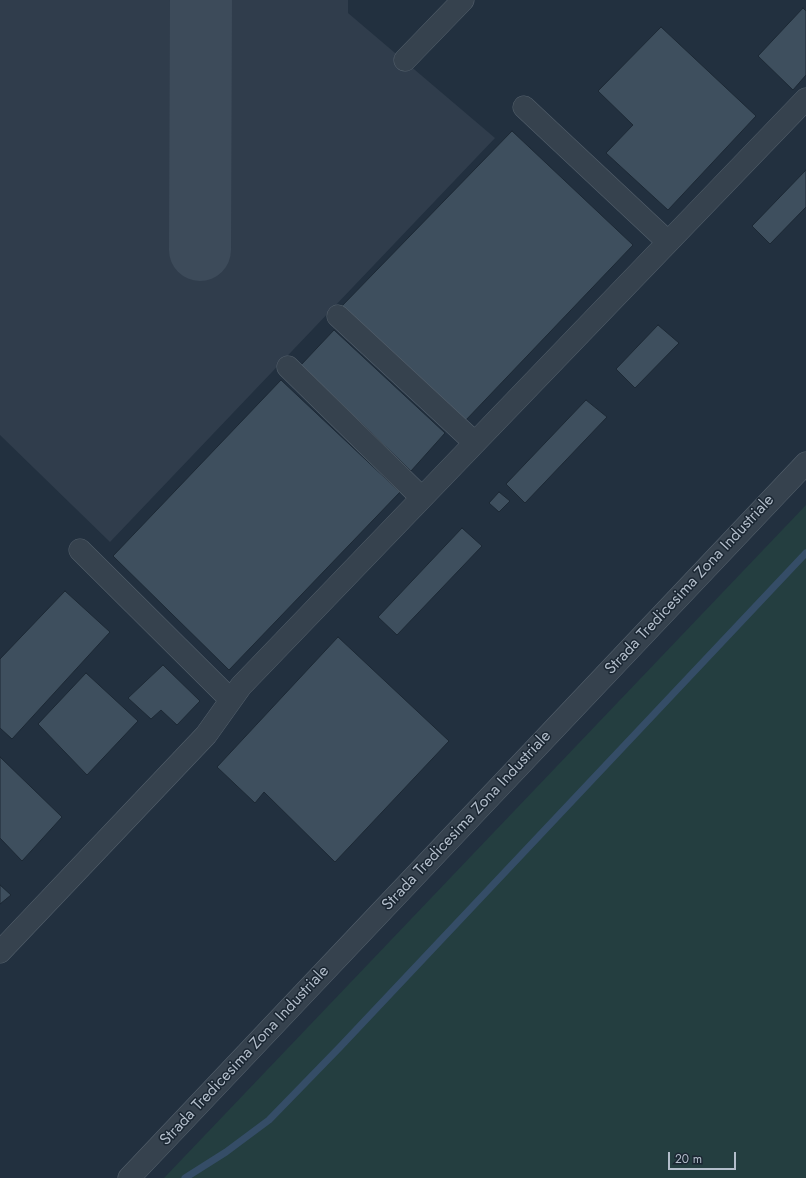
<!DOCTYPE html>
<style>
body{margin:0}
#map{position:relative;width:806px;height:1178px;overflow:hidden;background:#22303f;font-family:Jost,sans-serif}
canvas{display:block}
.scale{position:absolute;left:668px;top:1152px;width:68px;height:18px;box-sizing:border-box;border:2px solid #b2bdca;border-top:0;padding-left:5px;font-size:12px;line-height:14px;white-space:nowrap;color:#b2bdca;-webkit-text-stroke:3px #1b2733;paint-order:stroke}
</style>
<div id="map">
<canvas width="806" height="1178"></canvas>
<div class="scale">20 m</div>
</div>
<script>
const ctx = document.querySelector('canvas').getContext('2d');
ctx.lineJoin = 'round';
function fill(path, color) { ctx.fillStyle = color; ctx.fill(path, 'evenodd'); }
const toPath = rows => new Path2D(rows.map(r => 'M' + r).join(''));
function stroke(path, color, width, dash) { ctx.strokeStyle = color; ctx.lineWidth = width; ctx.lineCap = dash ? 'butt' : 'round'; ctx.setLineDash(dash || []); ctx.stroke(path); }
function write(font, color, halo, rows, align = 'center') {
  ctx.font = font + ' Jost,sans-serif'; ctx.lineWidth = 3; ctx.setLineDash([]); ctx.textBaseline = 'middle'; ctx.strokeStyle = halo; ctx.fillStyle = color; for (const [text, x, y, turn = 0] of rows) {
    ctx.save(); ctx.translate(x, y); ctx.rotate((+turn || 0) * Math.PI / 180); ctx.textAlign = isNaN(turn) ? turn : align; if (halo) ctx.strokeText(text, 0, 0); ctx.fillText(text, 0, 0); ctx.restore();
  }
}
const airport = toPath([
 [0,0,348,0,348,13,495,138,110,542,0,435]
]);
const green = toPath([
 [806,505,806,1178,164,1178]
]);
const stream = toPath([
 [185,1178,226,1152,269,1120,340,1047,806,553]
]);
const taxiway = toPath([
 [200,250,201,0]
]);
const building = toPath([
 [803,8,806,11,806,75,793,90,758,56,803,8],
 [661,27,756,116,668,210,606,153,633,125,598,91,661,27],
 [512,131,633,245,465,421,341,307,512,131],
 [806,170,806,207,770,244,752,226,806,170],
 [658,325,679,343,635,388,616,369,658,325],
 [334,330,445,433,411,471,301,365,334,330],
 [281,380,400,492,229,670,113,556,281,380],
 [586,400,607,417,525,503,506,484,586,400],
 [499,492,510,501,499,512,489,503,499,492],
 [462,528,482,546,397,635,378,617,462,528],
 [65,591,110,632,12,739,0,728,0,659,65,591],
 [338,637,449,741,335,862,264,792,255,803,217,767,338,637],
 [163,665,200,701,177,725,161,710,151,719,128,698,163,665],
 [86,673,138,721,87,775,38,724,86,673],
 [0,757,62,817,22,861,0,838,0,757],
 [0,885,11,895,0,904,0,885]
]);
const minor = toPath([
 [405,60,463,0],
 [524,107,668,242],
 [338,316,475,443],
 [288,367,422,498],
 [80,550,231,700],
 [0,952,206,735,241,686,806,99],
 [129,1178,806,463]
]);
const streetNames = [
 ["Strada Tredicesima Zona Industriale",690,585,-47],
 ["Strada Tredicesima Zona Industriale",467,821,-47],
 ["Strada Tredicesima Zona Industriale",245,1056,-47]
];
fill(airport, '#303d4c');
fill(green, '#243e40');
stroke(stream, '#354d67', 7);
stroke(taxiway, '#3d4b5a', 62);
fill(building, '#3e4f5e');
stroke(building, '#1d2935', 1);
stroke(minor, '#54606c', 23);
stroke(minor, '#36424e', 22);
write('16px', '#b2bdca', '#1b2733', streetNames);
</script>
